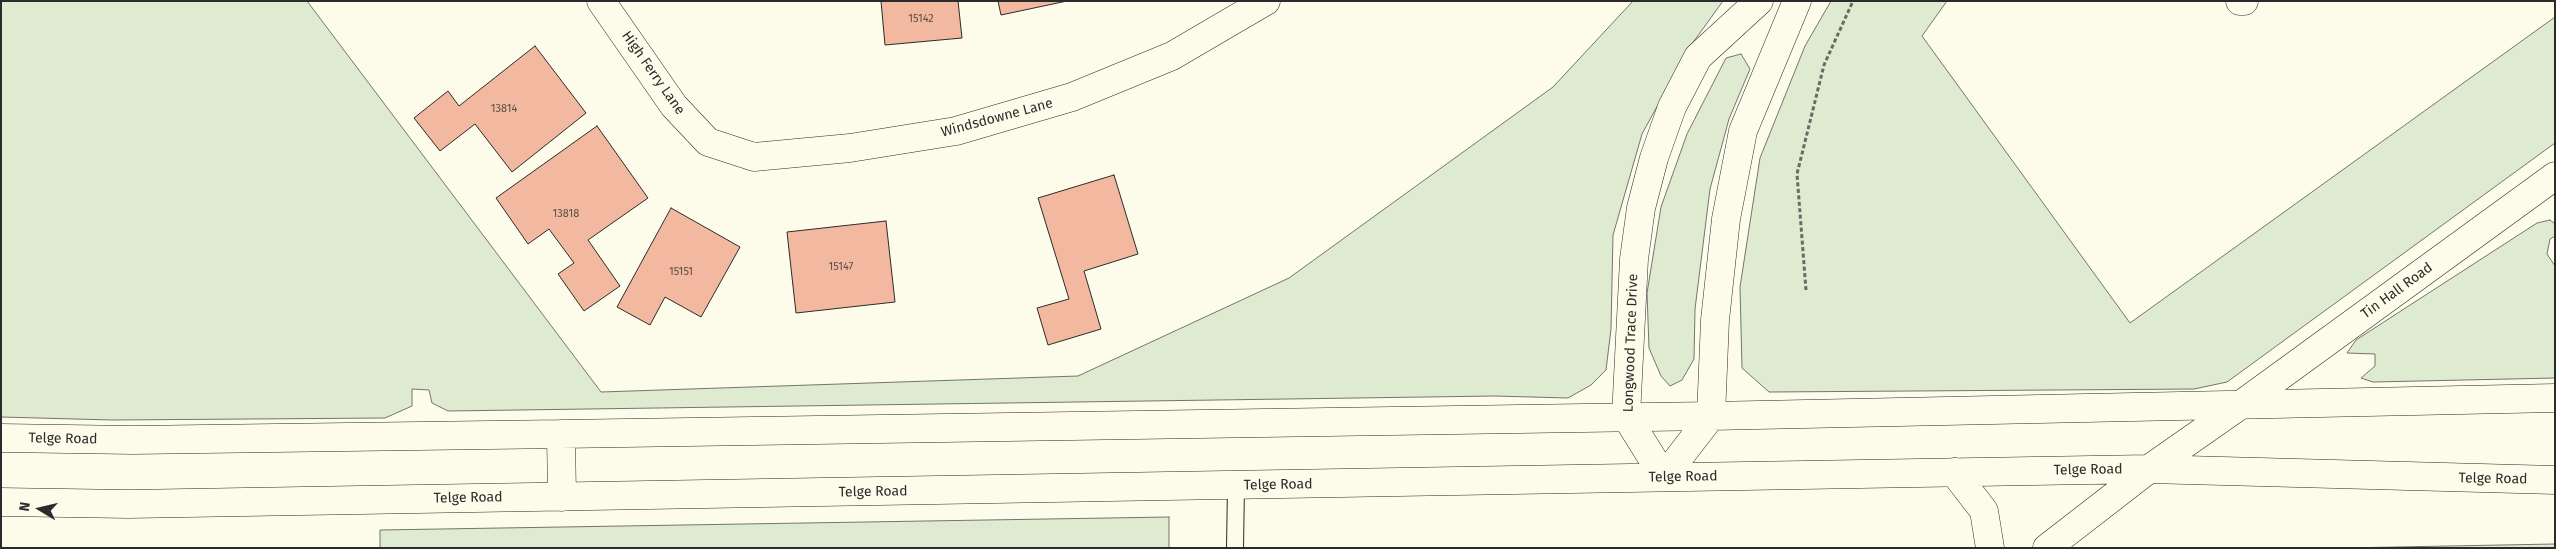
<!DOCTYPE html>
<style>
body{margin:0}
#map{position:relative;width:2556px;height:549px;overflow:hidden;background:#fdfbea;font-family:"Fira Sans",sans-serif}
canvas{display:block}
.frame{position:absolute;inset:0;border:2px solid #2b2b2b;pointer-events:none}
.north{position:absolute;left:15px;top:484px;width:50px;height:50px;-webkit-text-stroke:4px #fdfbea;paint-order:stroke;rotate:279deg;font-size:14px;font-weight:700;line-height:20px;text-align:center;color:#2b2b2b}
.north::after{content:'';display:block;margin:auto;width:18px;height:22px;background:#2b2b2b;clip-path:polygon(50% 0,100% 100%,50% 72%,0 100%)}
</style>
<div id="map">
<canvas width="2556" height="549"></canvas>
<div class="frame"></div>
<div class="north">N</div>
</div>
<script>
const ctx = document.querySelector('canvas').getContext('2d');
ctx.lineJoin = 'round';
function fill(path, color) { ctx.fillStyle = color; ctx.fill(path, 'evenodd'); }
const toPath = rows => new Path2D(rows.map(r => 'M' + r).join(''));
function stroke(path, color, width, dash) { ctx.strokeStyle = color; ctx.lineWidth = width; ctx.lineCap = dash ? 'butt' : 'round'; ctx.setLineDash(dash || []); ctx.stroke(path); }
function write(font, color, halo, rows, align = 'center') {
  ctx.font = font + ' "Fira Sans",sans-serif'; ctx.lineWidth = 4; ctx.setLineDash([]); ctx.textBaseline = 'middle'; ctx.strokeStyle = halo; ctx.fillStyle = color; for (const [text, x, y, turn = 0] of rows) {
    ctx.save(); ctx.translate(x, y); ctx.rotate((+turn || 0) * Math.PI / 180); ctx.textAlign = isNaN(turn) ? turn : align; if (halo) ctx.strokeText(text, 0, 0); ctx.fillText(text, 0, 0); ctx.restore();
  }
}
const green = toPath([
 [1,1,307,1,601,392,1078,376,1289,278,1553,87,1633,1,1723,1,1689,48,1642,134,1613,235,1611,329,1606,370,1591,385,1568,398,1495,396,448,411,432,403,429,390,412,389,412,406,385,418,112,420,1,417,1,1],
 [1831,1,1947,1,1922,36,2130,323,2555,17,2555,143,2227,382,2194,389,1769,392,1742,368,1740,287,1760,158,1805,46,1831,1],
 [1741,54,1750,69,1729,119,1710,189,1695,309,1694,359,1682,380,1670,386,1661,376,1649,348,1647,293,1661,207,1687,134,1726,58,1741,54],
 [2550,220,2555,224,2555,236,2550,239,2547,254,2555,266,2555,378,2373,382,2361,378,2375,366,2375,354,2347,353,2356,340,2537,223,2550,220],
 [1169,517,1169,548,380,548,380,530,1169,517],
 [2555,544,2555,548,2343,548,2555,544]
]);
const building = toPath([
 [881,1,958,1,962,38,885,45,881,1],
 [998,1,1067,1,1001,15,998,1],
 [535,46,586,113,512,172,475,124,440,151,414,118,448,91,459,106,535,46],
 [597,126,648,198,588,240,620,286,584,311,558,274,574,263,549,229,528,244,496,198,597,126],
 [1114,175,1138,254,1084,271,1101,329,1048,345,1037,308,1069,299,1038,198,1114,175],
 [671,208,740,247,701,317,665,297,650,325,617,307,671,208],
 [886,221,895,302,796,313,787,232,886,221]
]);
const path = toPath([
 [1806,290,1797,174,1824,65,1853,1]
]);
const lane = toPath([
 [1235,548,1236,486]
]);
const street = toPath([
 [601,1,674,106,708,142,754,157,850,148,956,131,1072,97,1172,56,1266,1],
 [2240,1,2244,1],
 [2239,406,2555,176]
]);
const secondary = toPath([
 [561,434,562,497],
 [1,438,133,440,561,434,1711,416,2555,398],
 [1954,472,1984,511,1990,548],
 [1664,477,1626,416,1634,259,1641,208,1654,158,1672,107,1698,57,1759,1],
 [1664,477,1711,416,1715,320,1726,219,1743,131,1797,1],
 [1,502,129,504,2149,469,2555,480],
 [2047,548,2149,469,2239,406]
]);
const numberNames = [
 ["15142",921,19],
 ["13814",504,109],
 ["13818",566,214],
 ["15147",841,267],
 ["15151",681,272]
];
const streetNames = [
 ["High Ferry Lane",653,73,55],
 ["Windsdowne Lane",997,118,-15],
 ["Tin Hall Road",2397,291,-36],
 ["Longwood Trace Drive",1631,343,-88],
 ["Telge Road",63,439,1],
 ["Telge Road",2088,470,-1],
 ["Telge Road",1683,477,-1],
 ["Telge Road",2493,479,1],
 ["Telge Road",1278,485,-1],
 ["Telge Road",873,492,-1],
 ["Telge Road",468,498,-1]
];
fill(green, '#deebd1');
stroke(green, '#74746e', 1);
fill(building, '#f2b8a0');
stroke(building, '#2b2b2b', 1);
stroke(lane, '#2b2b2b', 18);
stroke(street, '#2b2b2b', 29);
stroke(secondary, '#2b2b2b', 29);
stroke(path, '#6a6964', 3, [4, 2.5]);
stroke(lane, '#fdfbea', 16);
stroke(street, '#fdfbea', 28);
stroke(secondary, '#fdfbea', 28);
write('11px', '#5d4e48', null, numberNames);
write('14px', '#2b2b2b', '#fdfbea', streetNames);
</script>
